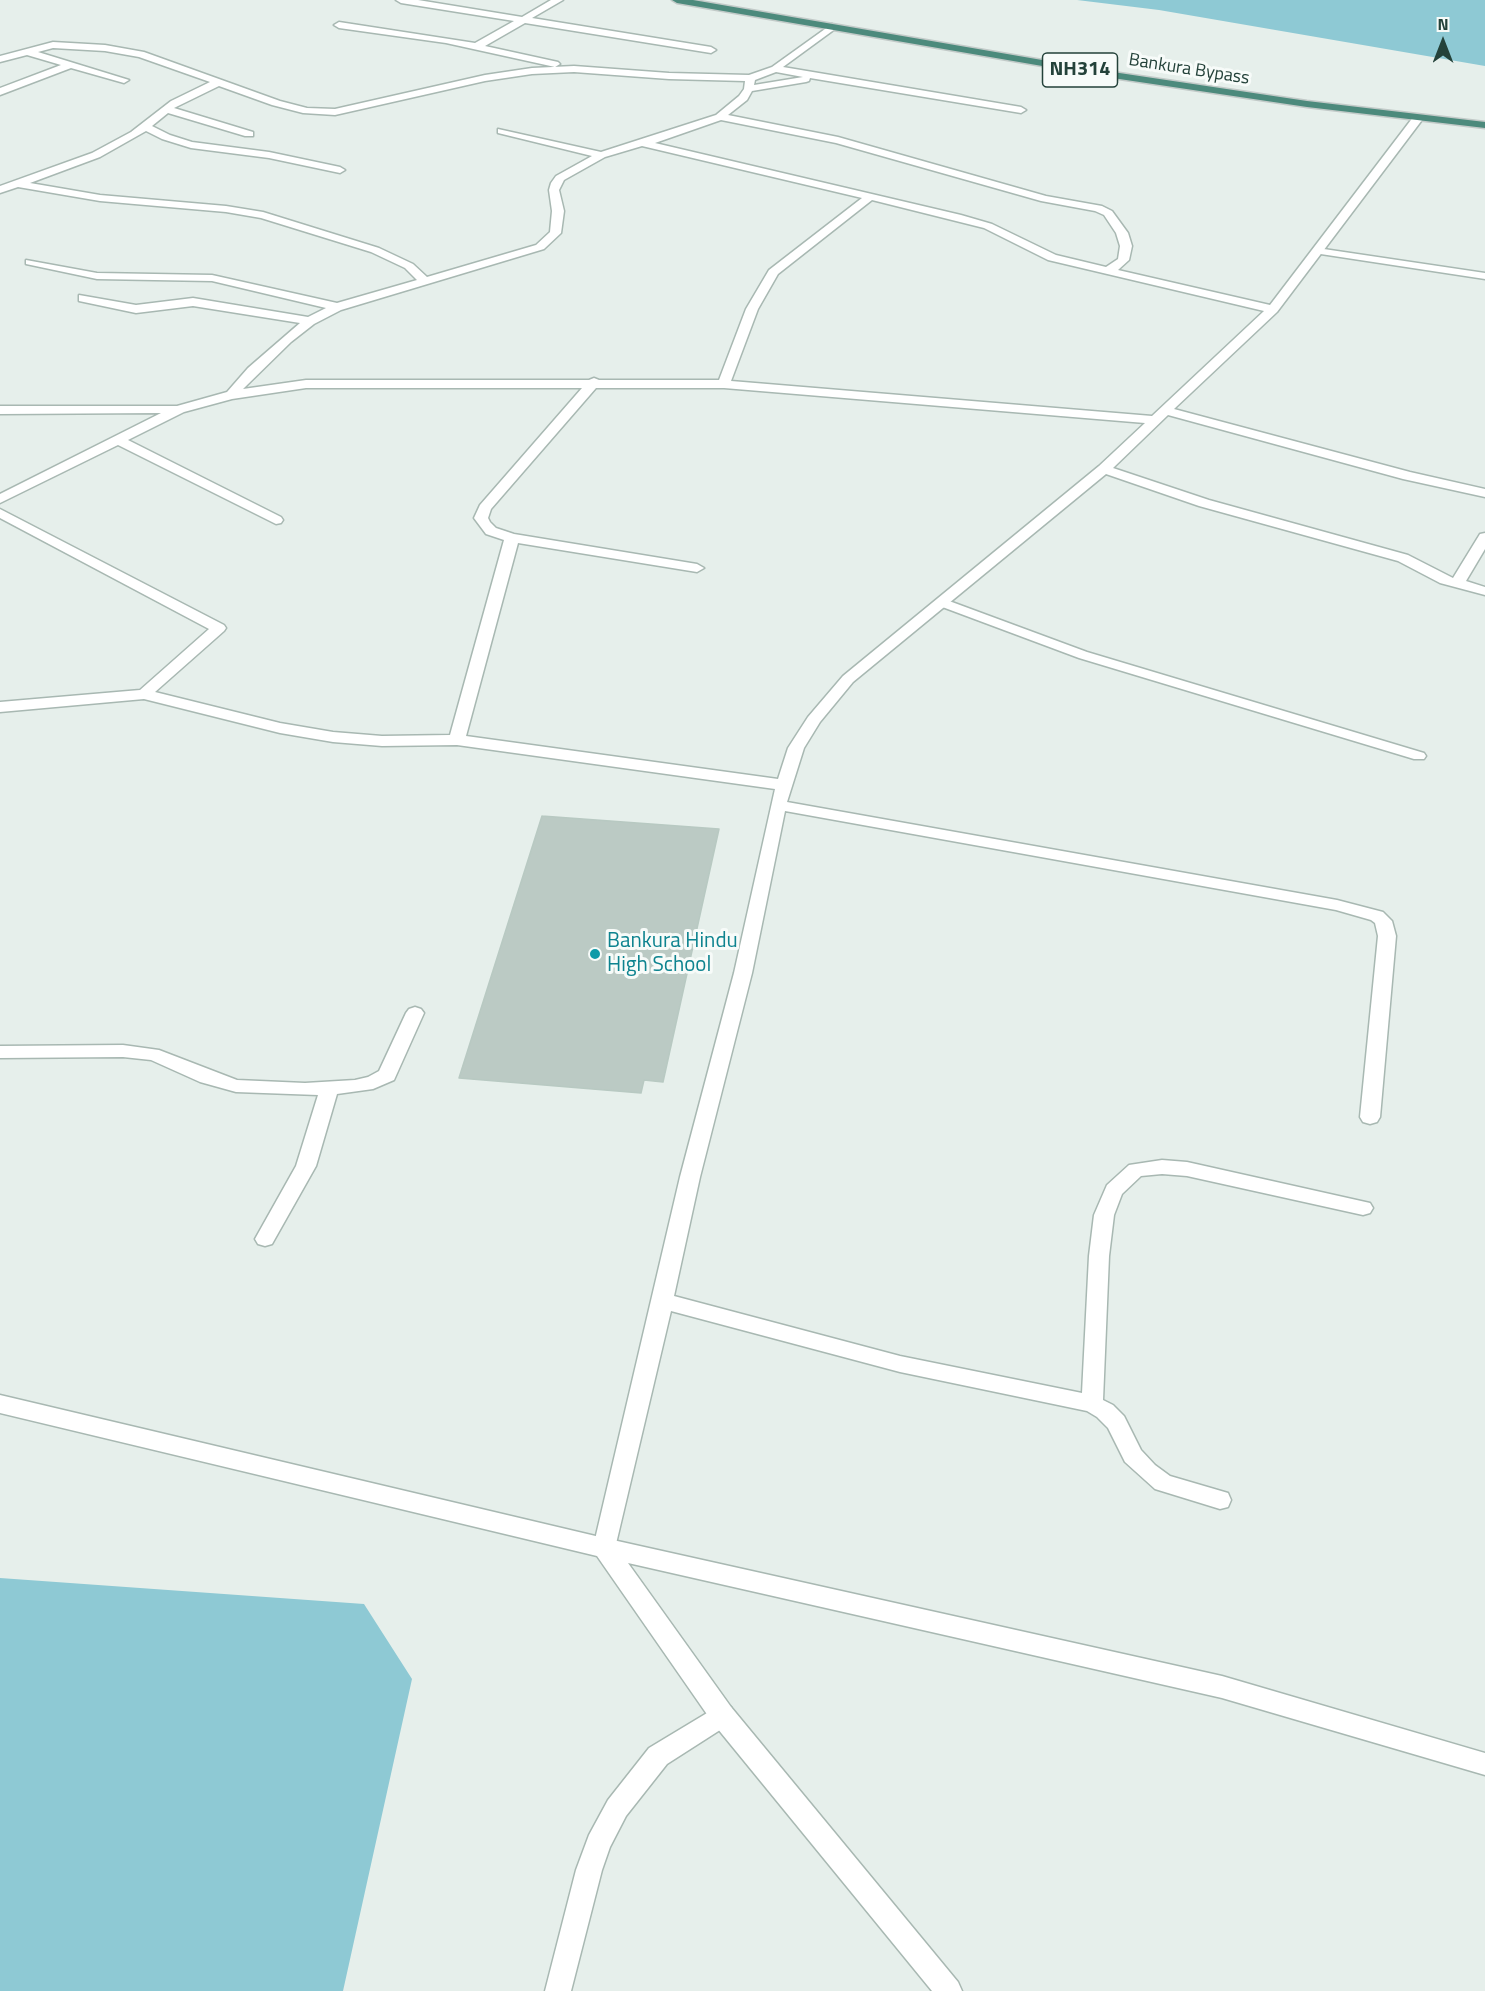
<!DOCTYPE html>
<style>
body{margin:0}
#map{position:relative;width:1485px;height:1991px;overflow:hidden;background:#e6efeb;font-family:"Titillium Web",sans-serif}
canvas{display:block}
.north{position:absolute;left:1413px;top:12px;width:60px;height:60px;-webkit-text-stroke:4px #f7fbf9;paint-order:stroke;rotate:0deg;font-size:16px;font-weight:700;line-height:24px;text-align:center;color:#24423a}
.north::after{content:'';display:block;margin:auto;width:21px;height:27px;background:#24423a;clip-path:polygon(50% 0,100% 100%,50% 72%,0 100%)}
</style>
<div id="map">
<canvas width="1485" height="1991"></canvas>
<div class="north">N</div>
</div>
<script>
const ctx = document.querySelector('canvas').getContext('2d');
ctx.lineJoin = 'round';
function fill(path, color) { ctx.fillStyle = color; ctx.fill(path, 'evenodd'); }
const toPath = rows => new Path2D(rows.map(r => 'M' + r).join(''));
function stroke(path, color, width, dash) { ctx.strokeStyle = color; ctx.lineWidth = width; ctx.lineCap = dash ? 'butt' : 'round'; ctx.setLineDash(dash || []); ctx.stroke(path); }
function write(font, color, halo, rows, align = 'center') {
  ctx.font = font + ' "Titillium Web",sans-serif'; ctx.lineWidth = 6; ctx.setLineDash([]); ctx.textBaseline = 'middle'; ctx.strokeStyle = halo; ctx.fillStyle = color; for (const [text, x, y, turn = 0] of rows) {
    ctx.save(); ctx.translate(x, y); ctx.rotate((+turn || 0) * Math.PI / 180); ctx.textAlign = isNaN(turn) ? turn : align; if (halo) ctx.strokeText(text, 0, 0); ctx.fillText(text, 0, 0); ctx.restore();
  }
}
const water = toPath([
 [1077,0,1485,0,1485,66,1159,10],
 [0,1578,364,1604,412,1679,343,1991,0,1991]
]);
const building = toPath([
 [542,816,719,829,663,1082,644,1080,641,1093,459,1078,542,816]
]);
const service = toPath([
 [1317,248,1485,273,1485,279,1314,253,1312,251,1317,248],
 [941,598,1087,652,1424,753,1426,756,1424,759,1414,759,1079,658,937,605,935,602,941,598]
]);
const minor = toPath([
 [396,0,418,0,522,17,551,0,563,0,532,18,711,47,716,50,711,53,525,23,485,46,558,62,560,64,555,67,446,43,339,28,334,25,339,22,475,43,514,21,401,3,396,0],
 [832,24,837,27,835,29,783,67,1021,107,1026,110,1021,113,810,78,809,81,806,82,752,91,747,100,728,115,838,137,1046,196,1102,206,1112,211,1128,233,1132,246,1129,260,1118,270,1270,305,1414,116,1422,116,1422,120,1277,312,1174,409,1410,472,1485,489,1485,497,1403,479,1168,415,1113,468,1209,500,1408,555,1453,578,1480,534,1485,533,1485,549,1466,581,1485,587,1485,595,1440,583,1398,561,1199,506,1106,474,853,682,820,722,804,748,787,802,1337,900,1383,912,1392,921,1396,936,1380,1117,1377,1122,1370,1124,1363,1122,1360,1117,1378,936,1375,923,1371,920,1336,910,785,811,752,973,700,1177,674,1296,900,1356,1082,1393,1089,1256,1094,1215,1107,1185,1129,1165,1162,1160,1187,1162,1370,1203,1373,1208,1370,1213,1363,1215,1187,1176,1162,1174,1141,1176,1122,1194,1114,1215,1109,1256,1103,1400,1113,1405,1124,1416,1141,1450,1155,1465,1170,1476,1228,1493,1231,1500,1228,1507,1220,1509,1155,1489,1125,1462,1108,1428,1097,1417,1087,1411,900,1372,671,1311,615,1548,612,1555,604,1558,596,1555,593,1548,680,1177,734,973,775,789,457,745,382,746,333,742,280,733,144,699,0,712,0,702,140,690,209,629,0,518,0,509,224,625,226,628,224,631,155,692,280,723,333,732,382,736,450,735,504,540,486,534,474,518,480,505,582,388,306,388,232,399,184,412,128,440,281,517,283,520,281,523,276,524,118,445,0,503,0,494,161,413,0,414,0,406,177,406,227,392,248,368,300,323,193,306,136,313,79,301,79,295,136,305,193,298,308,317,326,308,212,281,97,279,26,264,26,260,97,273,212,275,337,303,417,280,405,268,371,252,261,218,226,212,100,201,18,187,0,193,0,186,92,153,131,132,171,101,210,82,139,57,105,51,53,48,38,52,129,80,124,83,71,68,0,95,0,88,61,65,27,55,0,62,0,56,53,42,105,45,144,52,280,101,307,108,335,109,485,75,532,68,574,66,669,73,749,75,772,67,832,24],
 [574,72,669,79,745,81,744,89,739,96,716,115,601,152,498,129,498,133,592,156,556,176,551,183,549,190,552,211,550,232,536,245,427,277,413,264,379,248,263,212,226,206,100,195,30,183,100,157,146,131,162,139,191,148,269,158,340,173,345,170,340,167,269,152,192,142,170,135,152,126,168,113,245,136,253,136,253,132,174,108,219,86,272,105,303,113,335,115,485,81,532,74,574,72],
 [776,72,803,77,754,85,755,80,776,72],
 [721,120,836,143,1041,201,1095,211,1104,215,1116,233,1120,246,1118,259,1106,267,1056,255,992,224,961,215,655,143,721,120],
 [642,146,862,198,769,270,746,309,719,380,599,380,594,378,589,380,306,380,243,389,291,342,314,324,341,310,544,249,561,233,564,211,559,190,564,180,605,157,642,146],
 [872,200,984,228,1048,260,1264,311,1152,416,731,381,758,309,778,274,872,200],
 [596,388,724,388,1145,423,1099,466,843,676,808,717,788,748,778,779,466,736,518,543,697,572,704,568,697,564,514,534,496,528,490,522,488,518,491,509,596,388],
 [415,1007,421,1009,424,1013,394,1080,373,1089,337,1094,316,1166,272,1244,265,1246,258,1244,255,1239,296,1166,318,1095,236,1092,200,1082,151,1060,123,1057,0,1058,0,1046,123,1045,159,1050,237,1080,305,1083,355,1080,368,1077,379,1071,406,1013,409,1009,415,1007],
 [722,1704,731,1707,734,1715,731,1723,667,1764,626,1816,610,1847,602,1870,571,1991,545,1991,576,1870,589,1835,608,1800,649,1748,722,1704]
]);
const tertiary = toPath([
 [0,1395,604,1538,1222,1676,1485,1753,1485,1775,1222,1698,628,1563,731,1707,958,1982,962,1991,932,1991,713,1723,597,1556,0,1413,0,1395]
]);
const trunk = toPath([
 [672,0,693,0,1106,71,1307,101,1485,122,1485,128,1307,107,1106,77,677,3,672,0]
]);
const markers = [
 [595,954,6,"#0f9aa8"]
];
const farStreetnames = [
 ["Bankura Bypass",1189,70,9]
];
const shields = [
 [1080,70,75]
];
const shieldNames = [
 ["NH314",1080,70]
];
const cultureNames = [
 ["Bankura Hindu",607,942],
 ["High School",607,966]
];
fill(water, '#8ec9d4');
fill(building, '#bbcac4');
stroke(building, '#b8c9c2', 1.5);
stroke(service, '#a8b8b2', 3);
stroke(minor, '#a8b8b2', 3);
stroke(tertiary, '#a8b8b2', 3);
stroke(trunk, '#c2cac8', 3);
fill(service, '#fff');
fill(minor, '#fff');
fill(tertiary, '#fff');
fill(trunk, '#4c8a7c');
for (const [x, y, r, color] of markers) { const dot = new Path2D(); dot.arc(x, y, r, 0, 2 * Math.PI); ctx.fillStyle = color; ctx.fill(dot); stroke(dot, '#f7fbf9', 2); }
write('18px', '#24423a', '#f7fbf9', farStreetnames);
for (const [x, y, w] of shields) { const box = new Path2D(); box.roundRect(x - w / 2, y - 17, w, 34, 4.5); ctx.fillStyle = '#f7fbf9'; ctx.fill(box); stroke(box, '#24423a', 1.5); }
write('bold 20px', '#24423a', null, shieldNames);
write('21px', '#0d838f', '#f7fbf9', cultureNames, 'left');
</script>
